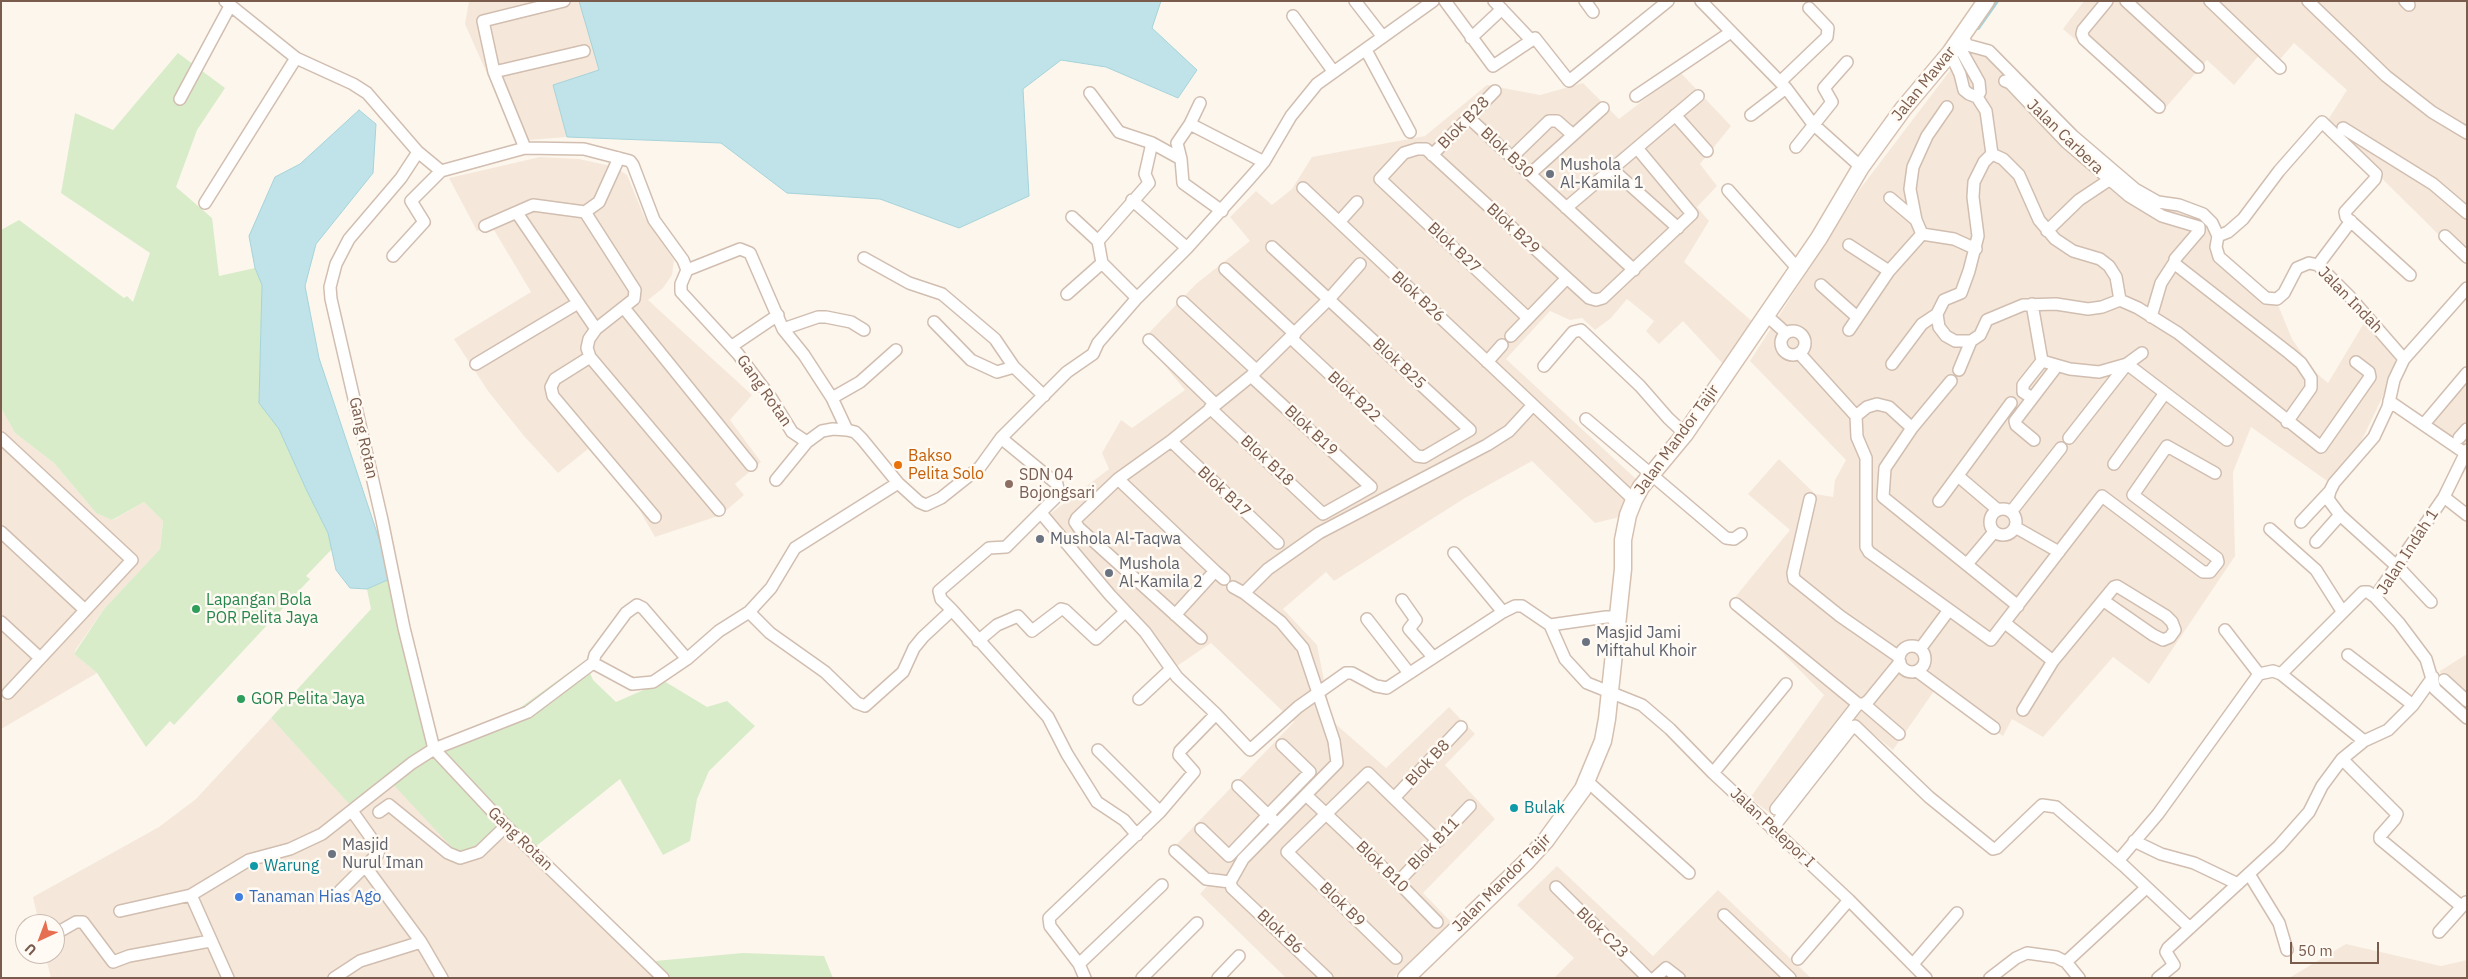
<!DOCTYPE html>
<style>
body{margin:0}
#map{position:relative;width:2468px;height:979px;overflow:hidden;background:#fdf6ec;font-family:"IBM Plex Sans",sans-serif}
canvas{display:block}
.frame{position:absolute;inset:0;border:2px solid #7a5c4d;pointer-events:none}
.north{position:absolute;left:15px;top:914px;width:50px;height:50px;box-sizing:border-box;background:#fffaf3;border:1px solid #cabbb1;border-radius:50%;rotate:223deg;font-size:14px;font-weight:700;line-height:20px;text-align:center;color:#7a5c4d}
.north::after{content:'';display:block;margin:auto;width:18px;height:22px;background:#e76f51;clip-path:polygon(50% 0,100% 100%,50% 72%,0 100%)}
.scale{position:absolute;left:2290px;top:942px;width:89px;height:22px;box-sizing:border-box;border:2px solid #7a5c4d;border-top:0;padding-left:6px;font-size:15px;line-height:18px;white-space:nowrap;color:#7a5c4d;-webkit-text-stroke:4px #fffaf3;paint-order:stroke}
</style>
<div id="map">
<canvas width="2468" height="979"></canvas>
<div class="frame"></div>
<div class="north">U</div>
<div class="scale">50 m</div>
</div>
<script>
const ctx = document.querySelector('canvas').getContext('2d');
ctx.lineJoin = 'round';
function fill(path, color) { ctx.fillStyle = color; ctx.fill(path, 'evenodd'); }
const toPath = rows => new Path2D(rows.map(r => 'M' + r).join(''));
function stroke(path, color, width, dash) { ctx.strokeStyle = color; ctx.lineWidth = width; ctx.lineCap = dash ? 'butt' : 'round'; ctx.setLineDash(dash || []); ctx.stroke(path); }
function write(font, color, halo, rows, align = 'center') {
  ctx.font = font + ' "IBM Plex Sans",sans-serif'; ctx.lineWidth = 5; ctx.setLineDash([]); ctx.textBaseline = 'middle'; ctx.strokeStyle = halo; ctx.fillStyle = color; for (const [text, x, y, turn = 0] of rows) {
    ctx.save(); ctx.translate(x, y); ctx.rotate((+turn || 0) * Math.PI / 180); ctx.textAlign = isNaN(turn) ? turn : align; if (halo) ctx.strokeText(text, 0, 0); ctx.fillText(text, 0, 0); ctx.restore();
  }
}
const residential = toPath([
 [469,1,579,1,600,71,553,85,567,137,517,141,465,24],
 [2084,1,2467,1,2467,259,2447,243,2326,123,2347,90,2294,43,2275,65,2261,53,2234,85,2207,60,2161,113,2063,29],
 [1971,43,2151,204,2195,213,2209,226,2212,251,2258,296,2278,305,2292,339,2314,371,2328,383,2364,323,2394,355,2396,369,2357,450,2330,483,2251,427,2233,472,2235,556,2149,684,2113,657,2043,737,2012,719,2003,736,1934,691,1893,750,1856,720,1779,820,1750,798,1824,695,1732,601,1790,530,1748,494,1779,459,1815,494,1833,497,1835,480,1846,460,1750,361,1860,189],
 [1680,72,1731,126,1700,164,1717,186,1697,207,1709,221,1684,262,1754,323,1723,364,1683,321,1659,344,1646,331,1654,321,1627,299,1611,318,1595,330,1582,318,1570,320,1550,311,1506,359,1636,479,1628,515,1595,523,1532,461,1465,498,1334,581,1326,572,1283,609,1317,645,1332,721,1386,768,1449,707,1475,734,1445,765,1495,819,1423,893,1452,923,1393,978,1286,978,1200,894,1212,881,1176,845,1294,722,1211,643,1174,668,1050,514,1109,469,1102,453,1121,420,1132,428,1185,390,1143,339,1196,284,1250,241,1230,217,1256,191,1272,205,1292,189,1312,157,1425,136,1487,85,1540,95,1583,83,1619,119],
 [540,157,579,159,615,167,627,175,644,216,674,260,672,275,663,288,648,300,752,395,730,420,761,462,735,484,744,495,721,515,655,537,632,497,588,449,558,473,524,436,488,391,454,339,531,292,491,225,477,231,449,178],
 [2467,375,2467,446,2464,450,2429,423],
 [1,408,15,433,54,463,96,513,113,520,144,502,163,521,160,549,104,609,76,649,74,654,97,673,1,729,1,702,4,700,1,697],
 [2467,654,2467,706,2444,686,2440,671],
 [271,718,352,806,389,780,502,824,530,851,655,961,668,978,51,978,45,954,55,954,55,924,39,924,33,897,159,827,196,799],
 [1557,866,1653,956,1718,890,1811,978,1554,978,1574,958,1517,905],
 [2346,944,2441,966,2467,960,2467,978,2289,978]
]);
const green = toPath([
 [178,53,225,88,197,130,176,187,212,218,219,276,255,268,262,285,259,403,279,429,306,489,328,533,332,549,306,576,310,579,174,725,170,721,146,747,97,673,74,654,104,609,160,549,163,521,144,502,112,520,96,513,54,463,15,433,1,408,1,230,19,220,124,298,127,296,133,302,150,253,61,193,75,113,113,130],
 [392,578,436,748,499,723,579,665,588,674,590,673,593,680,616,702,664,681,707,707,727,701,755,726,709,771,697,799,690,841,663,855,620,779,530,851,502,824,476,850,460,856,389,780,352,807,271,718,371,609,367,589],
 [743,953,824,956,833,978,668,978,655,961]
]);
const water = toPath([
 [579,1,1161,1,1152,28,1197,70,1178,98,1106,67,1061,60,1023,89,1029,196,959,228,880,199,787,193,721,143,567,137,553,85,599,70,579,1],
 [359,110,376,124,373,173,316,244,305,286,319,358,392,578,367,589,350,588,336,570,328,533,306,489,279,429,259,403,262,285,255,268,249,236,275,177,300,164,359,110]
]);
const stream = toPath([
 [1978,28,1997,1]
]);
const street = toPath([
 [225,1,296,58,353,84,367,93,418,152,441,171,525,148,584,149,630,161,633,165,654,220,683,260,687,270,681,284,681,292,738,354,771,398,792,432,807,442],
 [1355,1,1383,37],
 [1445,1,1493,66,1535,38,1569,81,1668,1],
 [1494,1,1531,40],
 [1585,1,1593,12],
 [1701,1,1786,88,1813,124,1861,167],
 [2107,1,2083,30,2082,34,2084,39,2159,107],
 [2126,1,2198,67],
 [2210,1,2280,68],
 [2308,1,2386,76,2432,112,2467,133],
 [2405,1,2409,5],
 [1293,16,1333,71],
 [1962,35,1967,45,1989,51,2073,136,2135,189,2158,202,2179,205,2203,214,2212,223,2218,236,2216,247,2219,257,2266,298,2277,299,2284,293,2297,268,2309,263,2318,265,2350,297,2404,359],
 [1471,38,1502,9],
 [1957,43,1979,82,1980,92,1977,97],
 [1366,50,1410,132],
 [1950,53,1960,74,1964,90,1969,94,1977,97,1986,111,1992,154],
 [494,72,584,51],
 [2005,81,2010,83,2066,142,2129,196,2162,216,2199,227,2199,231,2175,259,2175,264,2289,353,2301,363,2311,378,2311,388,2287,422],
 [1780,82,1827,37,1828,28,1809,8],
 [1090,93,1119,132,1152,143,1181,159,1177,143,1190,124,1264,162],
 [1636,96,1731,32],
 [180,99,230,6],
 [1947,107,1927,136,1913,167,1910,189,1916,220,1922,234,1954,239,1976,249],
 [1675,115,1707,151],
 [1751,115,1786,88],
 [1469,118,1634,270],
 [1190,124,1200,103],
 [2343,128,2433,184,2467,213],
 [1796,147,1832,102,1824,88,1847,62],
 [525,148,494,72,483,21,564,1],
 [418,152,401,178,349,239,336,264,330,287,331,299,382,520,404,628,434,749,506,826,663,978],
 [1992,154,2003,159,2019,175,2039,220,2055,239,2073,251,2100,259,2109,266,2116,277,2120,300,2102,307,2088,309,2056,304,2023,305,1987,320,1980,335,1971,341,1955,341,1946,336,1939,327,1937,314,1944,300,1961,293,1969,271,1978,236,1973,197,1974,182,1984,162,1992,154],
 [1432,155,1495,91],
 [1512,157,1549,121,1557,121,1573,135],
 [619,158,599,202,585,212,635,290,634,299,596,329,589,339,587,348,590,357,719,510],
 [1181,159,1183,183,1222,211],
 [1612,169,1678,228],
 [1530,174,1603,108],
 [1303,188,1634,500],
 [1728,190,1798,269],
 [1890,198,1916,220],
 [1132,200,1187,248],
 [205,203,296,58],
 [1566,208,1698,96],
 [517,213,596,329],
 [1072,217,1098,241,1102,263,1137,298],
 [1339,222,1357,202],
 [485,226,533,205,585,212],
 [2047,231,2079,200,2109,180],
 [2218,236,2228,232,2243,219,2279,171,2322,122,2376,174,2375,179,2345,212,2346,217,2410,275],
 [2445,236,2467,257],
 [1098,241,1149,183,1145,174,1152,143],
 [1849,245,1889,271],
 [1272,247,1470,430,1424,457,1417,456,1291,338],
 [393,256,424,222,411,201,441,171],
 [864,258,909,283,942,294,995,339,1014,367],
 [2318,265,2351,221],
 [1225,269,1295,334],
 [687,270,740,249,750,253,783,329,804,355,832,398,847,430],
 [1821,285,1857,317],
 [1067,294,1102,263],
 [2120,300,2138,308,2178,333,2321,447,2370,377,2369,372,2356,362],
 [1183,302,1255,369],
 [2032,304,2042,361,2070,369,2099,372,2127,364,2142,353],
 [624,308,751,465],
 [1766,315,1786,333],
 [2151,317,2161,283,2174,263],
 [1528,318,1380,179,1404,153,1417,149,1426,149,1567,278,1589,298,1596,300,1603,298,1692,214,1637,148],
 [934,322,971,360,997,372,1014,367,1044,396],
 [783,329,818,317,826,317,851,322,864,330],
 [1849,330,1889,271,1922,234],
 '1781 343a12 12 0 1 1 24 0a12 12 0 1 1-24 0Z',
 [1511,336,1567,278],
 [1149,340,1215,404],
 [732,346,778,315],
 [1799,353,1856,416,1857,437,1866,458,1866,547,1869,552,1991,640,2102,496,2203,572,2210,572,2218,562,2217,558,2133,495,2167,446,2215,473],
 [590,357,555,379,551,387,553,396,655,517],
 [1487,362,1502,345],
 [476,364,578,303],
 [1892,364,1922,324,1937,314],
 [1544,366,1573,332,1581,330,1640,386,1668,418,1685,434],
 [1959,370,1971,341],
 [1951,381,1912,428,1885,468,1883,497,2018,606],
 [832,398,860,382,896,350],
 [2032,398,2023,392,2023,385,2042,361],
 [2389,401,2465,453],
 [1210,408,1323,514,1371,487,1251,376],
 [1856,416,1867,407,1877,404,1889,407,1912,428],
 [1586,419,1726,538,1734,539,1741,534],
 [2424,424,2467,373],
 [1,438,132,560,8,693],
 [2069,438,2127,364,2227,440],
 [2459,438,2467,429],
 [2034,440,2016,425,2015,421,2057,366],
 [1171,441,1278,543],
 [2114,464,2165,393],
 [1958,476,1998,510],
 [1118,479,1215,571],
 [776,480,807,442,822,431,833,429,847,430,855,432,862,439,898,483,919,502,926,505,941,498,980,467,1001,438,1067,372,1093,354,1098,343,1137,298,1187,248,1250,178,1264,162,1291,116,1317,84,1433,1],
 [2444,497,2467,515],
 [1810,499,1793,573,1794,579,1840,616,1899,657],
 [1939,501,2011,403],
 '1990 522a13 13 0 1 1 26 0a13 13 0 1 1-26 0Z',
 [2011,512,2061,448],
 [1041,513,1110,595,1145,632,1177,677,1216,714,1250,750,1298,707,1346,673,1352,673,1376,686,1387,688,1503,612,1515,606,1522,606,1550,625,1565,659,1587,683,1642,705,1670,729,1713,773,1849,900,1926,978],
 [2301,522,2330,491],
 [2015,527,2059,552],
 [2270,529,2316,570,2342,611],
 [1,532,85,610],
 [2316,542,2340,515],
 [1454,553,1503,612],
 [1967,564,1994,532],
 [1233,587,1244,593,1268,569,1319,533,1487,445,1509,431,1532,406],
 [1244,593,1281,622,1303,648,1334,741,1337,763,1243,859,1230,882,1232,888,1327,978],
 [2375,597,2444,497,2467,450],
 [1402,600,1416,620,1409,629,1433,657],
 [2431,602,2402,571,2340,515,2328,499,2330,491,2334,483,2374,437,2388,407,2394,380,2404,359,2467,288],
 [1736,604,1858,704,1864,704,1869,700,1900,662],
 [952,610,1048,717,1067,754,1097,802,1124,820,1137,835],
 [749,612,770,633,825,672,857,703,865,706,903,672,914,648,923,637,952,610,941,599,939,591,989,548,1006,547,1059,494,1057,484,1001,438],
 [1175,615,1215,571,1224,579],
 [1367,619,1409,673],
 [1,622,40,658],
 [2005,623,2053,661],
 [1550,625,1606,617,1617,617],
 [2225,630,2259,674],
 [1201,638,1079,528,1075,522,1077,518,1118,479,1171,441,1251,376,1329,299,1360,264],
 [978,641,997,625,1018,616,1032,631,1061,609,1065,610,1096,639,1125,612],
 '1899 659a13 13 0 1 1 26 0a13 13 0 1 1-26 0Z',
 [1920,649,1949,610],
 [2348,655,2413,705],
 [593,663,595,655,626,613,637,605,643,608,687,659],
 [1917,671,1994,728],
 [2281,674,2364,741],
 [2444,680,2467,701],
 [1139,699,1171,669],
 [1864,704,1899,734],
 [2023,710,2053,661,2114,587,2117,586,2166,616,2172,622,2175,630,2170,637,2163,640,2153,635,2104,601],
 [2342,759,2397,814,2395,819,2380,836,2380,839,2461,906],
 [1713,773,1786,684],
 [1587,781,1689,873],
 [1238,786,1273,820],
 [1306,795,1398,882,1437,922],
 [1394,798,1461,727],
 [1776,809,1858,704],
 [352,811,379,849,378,854,365,866,421,942,442,978],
 [379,812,389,805,448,853,460,858,479,852,506,826],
 [1160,812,1194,772,1179,755,1180,751,1216,714],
 [1201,829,1229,856,1268,815,1310,772,1282,745],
 [1772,829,1852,727,1855,726,1929,797,1993,849,1997,848,2042,805,2056,807,2124,866,2190,928],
 [2134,841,2161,854,2194,863,2238,884],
 [1175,851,1206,879,1230,882],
 [2118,861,2158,814,2259,674,2273,671,2281,674,2363,592,2368,592,2375,597,2399,623,2426,659,2435,689,2467,718],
 [2249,874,2279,923,2287,950],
 [1398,882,1470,806],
 [1556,887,1648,978],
 [340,891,365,866],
 [191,895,228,978],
 [120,911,191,895,249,860,290,849,322,834,412,763,434,749,528,712,593,663,632,684,653,682,687,659,719,631,749,612,771,588,795,548,898,483],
 [1724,915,1790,978],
 [2439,932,2466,902],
 [55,934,76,922,83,922,113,962,129,956,210,941],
 [1396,958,1287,852,1368,773,1438,841],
 [1798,959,1849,900],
 [2066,962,2079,978],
 [1079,964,1162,885],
 [1913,964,1957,913],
 [334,978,360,961,421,942],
 [1085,978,1079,964,1050,926,1049,918,1160,812,1098,750],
 [1142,978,1197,923],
 [1218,978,1239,956],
 [1655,978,1666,968,1679,978],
 [1990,978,2016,958,2027,953,2056,957,2066,962,2146,888],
 [2158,978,2174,965,2166,952,2168,948,2279,846,2309,812,2322,786,2342,759,2364,741,2388,730,2413,705,2433,677]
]);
const secondary = toPath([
 [1406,978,1525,863,1546,840,1583,789,1603,741,1607,719,1623,569,1623,540,1628,515,1634,500,1641,487,1685,434,1819,238,1861,167,1903,109,1950,53,1986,1]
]);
const markers = [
 [1550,174,5,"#6b7280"],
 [898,465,5,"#e8710a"],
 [1009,484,5,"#8d6e63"],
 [1040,539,5,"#6b7280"],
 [1109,573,5,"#6b7280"],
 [196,609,5,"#2e9e5b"],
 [1586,642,5,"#6b7280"],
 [241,699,5,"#2e9e5b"],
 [1514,808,5,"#0f9aa8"],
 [332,854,5,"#6b7280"],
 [254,866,5,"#0f9aa8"],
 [239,897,5,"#3f7fe0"]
];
const streetNames = [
 ["Jalan Mawar",1924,84,-51],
 ["Blok B28",1464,123,-46],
 ["Jalan Carbera",2065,137,44],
 ["Blok B30",1507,153,43],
 ["Blok B29",1513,229,43],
 ["Blok B27",1454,248,43],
 ["Blok B26",1418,297,43],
 ["Jalan Indah",2350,300,46],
 ["Blok B25",1399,364,43],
 ["Gang Rotan",764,391,55],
 ["Blok B22",1354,397,43],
 ["Blok B19",1311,431,43],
 ["Gang Rotan",363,438,77],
 ["Jalan Mandor Tajir",1677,440,-54],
 ["Blok B18",1267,461,43],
 ["Blok B17",1224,492,43],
 ["Jalan Indah 1",2408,552,-57],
 ["Blok B8",1428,763,-47],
 ["Jalan Pelepor I",1772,828,43],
 ["Gang Rotan",520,839,44],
 ["Blok B11",1434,844,-46],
 ["Blok B10",1382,867,44],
 ["Jalan Mandor Tajir",1502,883,-45],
 ["Blok B9",1342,905,44],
 ["Blok B6",1280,932,43],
 ["Blok C23",1602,933,44]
];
const worshipNames = [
 ["Mushola",1560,165],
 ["Al-Kamila 1",1560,183],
 ["Mushola Al-Taqwa",1050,539],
 ["Mushola",1119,564],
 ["Al-Kamila 2",1119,582],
 ["Masjid Jami",1596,633],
 ["Miftahul Khoir",1596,651],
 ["Masjid",342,845],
 ["Nurul Iman",342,863]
];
const foodNames = [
 ["Bakso",908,456],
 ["Pelita Solo",908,474]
];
const educationNames = [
 ["SDN 04",1019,475],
 ["Bojongsari",1019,493]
];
const leisureNames = [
 ["Lapangan Bola",206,600],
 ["POR Pelita Jaya",206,618],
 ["GOR Pelita Jaya",251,699]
];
const cultureNames = [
 ["Bulak",1524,808],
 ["Warung",264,866]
];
const shopNames = [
 ["Tanaman Hias Ago",249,897]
];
fill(residential, '#f5e8da');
fill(green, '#d8ecc9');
fill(water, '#bfe3e8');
stroke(water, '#a5d3da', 1);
stroke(stream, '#a5d3da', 4);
stroke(street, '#d1beb0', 14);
stroke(secondary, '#d6c0b0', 19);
stroke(street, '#fff', 11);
stroke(secondary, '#fff', 16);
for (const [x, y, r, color] of markers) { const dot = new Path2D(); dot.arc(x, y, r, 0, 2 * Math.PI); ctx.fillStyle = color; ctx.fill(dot); stroke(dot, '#fffaf3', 2); }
write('16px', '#7a5c4d', '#fffaf3', streetNames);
write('16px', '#5b616d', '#fffaf3', worshipNames, 'left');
write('16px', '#c56008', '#fffaf3', foodNames, 'left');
write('16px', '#785e54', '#fffaf3', educationNames, 'left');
write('16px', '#27864d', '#fffaf3', leisureNames, 'left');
write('16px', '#0d838f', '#fffaf3', cultureNames, 'left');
write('16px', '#366cbe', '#fffaf3', shopNames, 'left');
</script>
